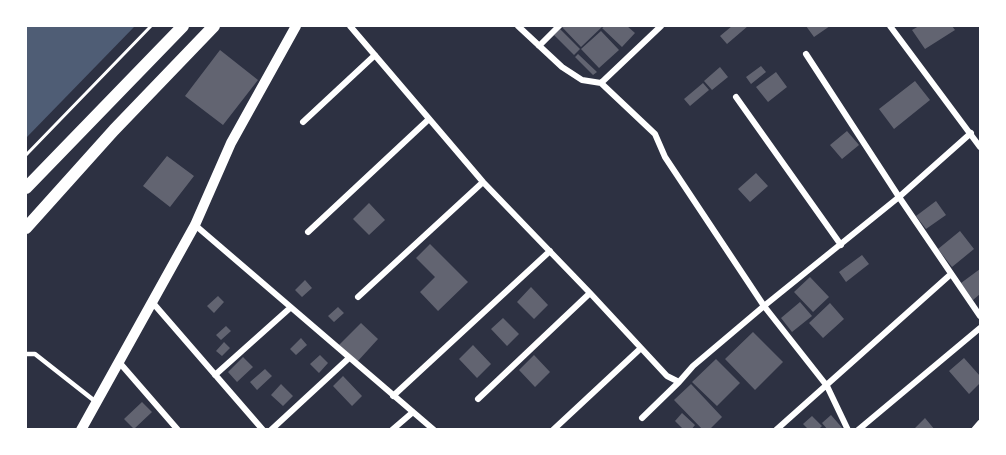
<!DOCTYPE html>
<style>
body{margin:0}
#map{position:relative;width:1006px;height:455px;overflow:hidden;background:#2d3142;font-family:"DM Sans",sans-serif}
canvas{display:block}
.frame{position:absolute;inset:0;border:27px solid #fff;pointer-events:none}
</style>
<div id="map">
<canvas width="1006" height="455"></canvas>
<div class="frame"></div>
</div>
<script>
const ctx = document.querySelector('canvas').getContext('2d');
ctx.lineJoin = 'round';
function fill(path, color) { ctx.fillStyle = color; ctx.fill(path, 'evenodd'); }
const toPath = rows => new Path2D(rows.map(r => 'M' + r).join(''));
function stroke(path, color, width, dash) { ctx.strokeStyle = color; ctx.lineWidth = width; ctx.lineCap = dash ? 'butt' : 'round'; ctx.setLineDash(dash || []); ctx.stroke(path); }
const water = toPath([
 [26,26,135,26,26,138]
]);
const building = toPath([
 [564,26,603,26,581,47,562,27],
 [605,26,627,26,635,33,622,47,602,28],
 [732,26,748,26,727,44,720,36],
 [806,26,830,26,814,37],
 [919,26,952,26,955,30,925,49,912,30],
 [560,29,580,49,574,55,554,35],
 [601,31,619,50,599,68,581,49],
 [220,50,258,80,223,125,185,96],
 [578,54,597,72,593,75,575,57],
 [761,66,766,72,751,84,746,77],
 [720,67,728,77,712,90,704,81],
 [776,72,787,87,768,102,756,87],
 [915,81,930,100,894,129,879,109],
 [703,83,709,90,690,106,684,99],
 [847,131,859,145,842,159,830,145],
 [167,156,194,176,170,207,143,186],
 [756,173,768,186,750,202,738,189],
 [936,201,946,215,926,229,916,216],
 [369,203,385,220,369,235,353,219],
 [960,231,974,249,952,267,938,249],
 [430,244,468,282,438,311,420,292,435,277,416,258],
 [862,255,869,264,846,282,839,272],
 [980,269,980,294,973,300,961,283],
 [810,277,829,297,813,312,794,292],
 [305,280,312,288,302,297,295,290],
 [531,287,548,305,534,319,517,302],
 [218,296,224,302,214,313,207,306],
 [800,302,812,316,792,332,781,318],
 [830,303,844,319,823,338,809,323],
 [338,307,344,313,334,322,328,316],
 [503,318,519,334,507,346,491,329],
 [361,323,378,339,357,362,339,345],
 [226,326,231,331,221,340,216,335],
 [753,332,783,362,755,390,725,359],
 [301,338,307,345,296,355,290,349],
 [224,342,230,348,222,356,216,351],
 [473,345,491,364,477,378,459,359],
 [320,355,328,363,319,373,310,364],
 [534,355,550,372,535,387,519,370],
 [243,357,253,367,237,382,228,372],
 [964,358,980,376,980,383,969,394,949,371],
 [716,359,740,383,717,406,692,382],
 [265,369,272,376,257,390,250,382],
 [343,376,362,396,352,406,333,386],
 [281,384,293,396,283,406,271,395],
 [691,384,722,417,709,430,703,430,674,400],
 [142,402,152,412,134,429,124,419],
 [682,413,695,425,691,430,684,430,675,421],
 [831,415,844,430,828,430,822,423],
 [812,416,822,426,818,430,809,430,803,424],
 [925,418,935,430,913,430]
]);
const path = toPath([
 [26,155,151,26]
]);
const service = toPath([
 [26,354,35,354,96,402]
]);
const minor = toPath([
 [350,26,483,182,590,293,667,376,679,382,693,366,764,306,899,197,971,133],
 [518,26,562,67,582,80,601,83,655,134,665,157,764,306,827,386,848,430],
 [890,26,980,147],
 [539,46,559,26],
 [806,54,899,197,980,316],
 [601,83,661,26],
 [736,97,841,245],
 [303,122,375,55],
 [195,225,434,430],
 [308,232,429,119],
 [358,297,483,182],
 [153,303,263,430],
 [119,362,178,430],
 [215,375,290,308],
 [393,396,550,251],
 [478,399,590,293],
 [642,418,679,382],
 [271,430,349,358],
 [392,430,413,412],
 [553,430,641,348],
 [776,430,951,274],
 [858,430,980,328],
 [974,430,980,423]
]);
const tertiary = toPath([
 [81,430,195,225,231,143,296,26]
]);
const secondary = toPath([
 [26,188,183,26],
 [26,228,114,130,214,26]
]);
fill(water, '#4f5d75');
fill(building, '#626471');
stroke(path, '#fff', 3);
stroke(service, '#fff', 4.5);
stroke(minor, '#fff', 6);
stroke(tertiary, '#fff', 10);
stroke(secondary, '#fff', 12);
</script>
